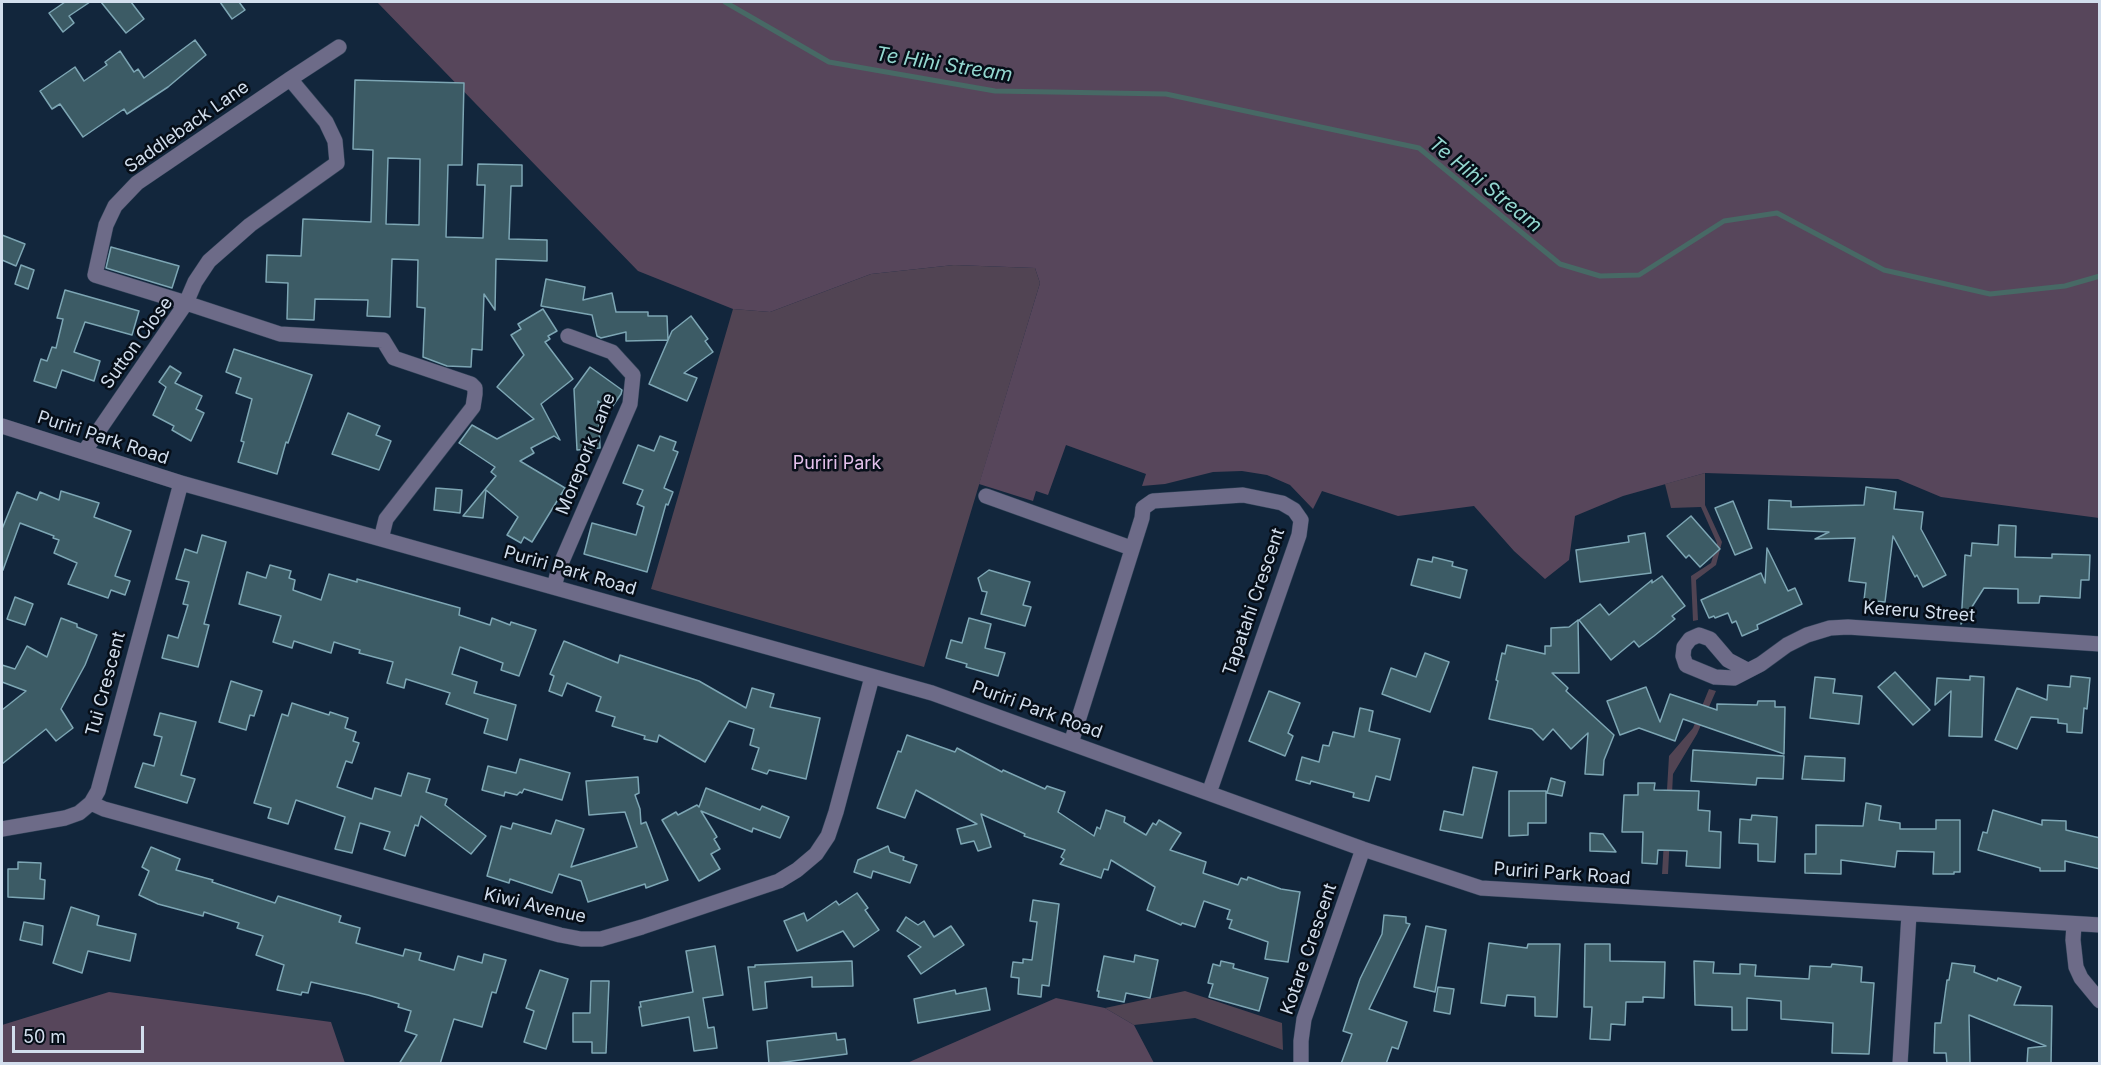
<!DOCTYPE html>
<style>
body{margin:0}
#map{position:relative;width:2101px;height:1065px;overflow:hidden;background:#12263c;font-family:Inter,sans-serif}
canvas{display:block}
.frame{position:absolute;inset:0;border:3px solid #d2deed;pointer-events:none}
.scale{position:absolute;left:12px;top:1026px;width:132px;height:27px;box-sizing:border-box;border:3px solid #d2deed;border-top:0;padding-left:8px;font-size:18px;line-height:21px;white-space:nowrap;color:#d2deed;-webkit-text-stroke:4px #060e18;paint-order:stroke}
</style>
<div id="map">
<canvas width="2101" height="1065"></canvas>
<div class="frame"></div>
<div class="scale">50 m</div>
</div>
<script>
const ctx = document.querySelector('canvas').getContext('2d');
ctx.lineJoin = 'round';
function fill(path, color) { ctx.fillStyle = color; ctx.fill(path, 'evenodd'); }
const toPath = rows => new Path2D(rows.map(r => 'M' + r).join(''));
function stroke(path, color, width, dash) { ctx.strokeStyle = color; ctx.lineWidth = width; ctx.lineCap = dash ? 'butt' : 'round'; ctx.setLineDash(dash || []); ctx.stroke(path); }
function write(font, color, halo, rows, align = 'center') {
  ctx.font = font + ' Inter,sans-serif'; ctx.lineWidth = 5; ctx.setLineDash([]); ctx.textBaseline = 'middle'; ctx.strokeStyle = halo; ctx.fillStyle = color; for (const [text, x, y, turn = 0] of rows) {
    ctx.save(); ctx.translate(x, y); ctx.rotate((+turn || 0) * Math.PI / 180); ctx.textAlign = isNaN(turn) ? turn : align; if (halo) ctx.strokeText(text, 0, 0); ctx.fillText(text, 0, 0); ctx.restore();
  }
}
const green = toPath([
 [954,265,1035,268,1040,283,924,667,651,589,733,309,770,312,871,274],
 [1705,473,1705,505,1722,542,1716,565,1696,580,1698,620,1693,621,1691,576,1711,563,1717,543,1701,507,1671,508,1665,484],
 [1709,689,1716,691,1697,734,1673,774,1668,874,1662,874,1669,756,1693,728],
 [1185,991,1282,1023,1283,1050,1195,1018,1134,1025,1105,1008]
]);
const forest = toPath([
 [377,2,2099,2,2099,518,1941,497,1898,479,1705,473,1623,496,1575,516,1569,560,1545,579,1514,551,1474,506,1398,516,1322,491,1313,509,1290,485,1267,475,1242,471,1213,472,1165,484,1142,486,1146,474,1066,445,1048,495,1036,491,1033,501,979,484,1040,283,1035,268,954,265,871,274,770,312,733,309,638,271],
 [109,992,331,1022,345,1063,2,1063,2,1025],
 [1056,998,1105,1008,1134,1025,1154,1063,907,1063]
]);
const stream = toPath([
 [725,2,829,62,995,91,1166,94,1419,148,1560,264,1600,276,1639,275,1724,221,1777,213,1884,270,1990,294,2065,286,2100,276]
]);
const building = toPath([
 [65,2,90,2,69,16,74,23,63,32,49,13,65,2],
 [101,2,131,2,144,19,126,33,101,2],
 [220,2,239,2,245,10,232,19,220,2],
 [195,40,206,55,168,87,127,114,124,109,83,137,60,104,52,109,40,91,75,67,84,81,107,65,105,62,120,51,134,72,138,69,144,78,195,40],
 [355,80,464,83,462,165,448,165,446,237,483,238,485,185,477,185,478,164,522,165,522,186,511,186,509,239,547,240,547,261,496,259,495,310,484,294,482,350,472,349,471,367,447,366,423,357,425,308,417,307,418,260,392,259,390,317,367,316,368,300,315,299,314,320,287,319,288,283,266,282,267,255,301,256,303,219,371,222,373,150,353,149,355,80],
 [388,158,420,159,419,225,386,224,388,158],
 [2,235,25,244,16,266,2,260,2,235],
 [111,247,179,266,172,288,106,268,111,247],
 [21,265,34,270,28,289,15,284,21,265],
 [546,279,585,287,583,300,612,293,616,312,648,312,648,316,667,316,668,340,626,341,626,332,601,338,597,336,592,315,541,306,546,279],
 [65,290,139,311,132,335,85,322,74,352,100,361,94,381,62,370,56,388,34,381,41,359,47,361,52,347,56,348,63,319,57,318,65,290],
 [543,309,557,331,548,336,550,339,545,342,573,379,541,404,560,440,554,436,531,448,534,453,520,461,565,488,532,542,524,537,521,543,507,535,518,517,486,490,483,518,463,516,496,476,491,472,495,467,459,443,472,425,497,439,534,419,497,387,524,355,511,335,521,329,518,324,543,309],
 [691,316,708,339,705,341,713,352,684,373,697,378,687,401,649,384,672,331,691,316],
 [234,349,312,375,288,443,286,442,277,474,238,462,244,442,241,441,252,399,236,393,241,378,226,372,234,349],
 [170,366,181,373,175,383,202,396,196,409,204,413,191,441,172,430,174,426,153,415,166,387,159,382,170,366],
 [590,367,622,390,621,394,610,410,598,401,600,448,577,450,574,389,590,367],
 [348,413,380,426,376,435,391,441,379,470,332,454,348,413],
 [660,436,676,442,673,450,678,452,664,488,673,492,668,505,666,504,647,572,584,554,592,523,636,535,644,507,637,504,643,490,623,483,638,445,654,451,660,436],
 [1866,487,1896,492,1894,509,1923,512,1921,529,1946,575,1923,587,1917,575,1915,577,1893,536,1885,602,1864,600,1866,583,1849,581,1855,538,1815,539,1829,532,1768,529,1769,500,1791,501,1791,507,1864,505,1866,487],
 [436,488,462,490,460,513,434,510,436,488],
 [61,491,99,503,94,517,131,531,115,576,130,581,125,595,111,590,108,598,68,584,77,563,54,553,59,540,53,538,54,536,20,523,3,570,2,569,2,529,17,492,37,500,40,492,59,500,61,491],
 [1733,501,1752,548,1735,555,1715,508,1733,501],
 [1691,516,1720,549,1700,567,1689,555,1686,558,1667,536,1691,516],
 [1999,525,2016,526,2015,557,2052,558,2052,554,2090,555,2089,580,2081,580,2080,598,2040,596,2039,603,2018,603,2018,589,1984,588,1961,624,1965,555,1971,556,1972,543,1998,545,1999,525],
 [1645,533,1651,573,1580,582,1576,550,1629,542,1628,536,1645,533],
 [202,535,226,542,204,624,209,625,198,667,162,658,168,635,178,638,188,605,183,604,189,582,176,579,185,549,197,553,202,535],
 [1767,548,1788,591,1795,588,1802,604,1757,625,1758,629,1742,636,1736,621,1732,623,1728,613,1715,618,1714,616,1709,618,1701,600,1761,573,1765,583,1767,548],
 [1433,557,1453,562,1452,566,1467,570,1460,598,1411,585,1418,559,1432,562,1433,557],
 [270,565,291,571,289,578,295,580,293,590,321,600,329,574,357,582,357,579,460,608,459,615,490,625,492,618,510,625,511,622,536,630,519,676,501,670,503,663,460,647,452,674,477,682,474,693,516,705,507,740,484,733,488,719,446,704,450,693,406,679,404,688,387,683,393,662,359,653,360,650,334,642,331,653,294,641,292,648,273,642,281,616,239,604,247,572,266,578,270,565],
 [989,570,1030,582,1023,605,1031,607,1025,626,981,614,987,592,982,591,978,578,989,570],
 [1662,576,1685,606,1672,616,1675,619,1654,636,1639,647,1634,641,1611,660,1579,620,1600,604,1609,615,1652,580,1652,583,1662,576],
 [15,597,33,604,25,625,7,619,15,597],
 [61,618,77,624,77,627,97,635,85,665,61,709,73,728,56,741,46,729,2,764,2,710,26,691,2,682,2,665,15,669,27,646,47,657,61,618],
 [969,618,991,624,985,648,1005,653,998,676,966,667,967,664,946,658,951,640,962,643,969,618],
 [1578,620,1579,673,1552,673,1568,688,1566,691,1614,735,1604,760,1603,775,1585,774,1588,733,1571,749,1553,729,1543,740,1532,729,1489,719,1498,681,1496,680,1502,653,1505,654,1507,645,1545,654,1545,646,1551,646,1551,628,1569,627,1578,620],
 [564,641,618,663,620,655,699,681,746,708,752,688,774,694,770,707,820,718,806,779,769,770,767,774,752,769,759,748,750,745,754,729,729,721,705,762,659,735,657,742,644,739,645,736,612,726,615,717,596,711,601,697,567,683,562,696,549,691,554,676,550,674,564,641],
 [1425,653,1449,662,1430,712,1382,694,1391,668,1416,677,1425,653],
 [1895,672,1930,710,1913,725,1878,687,1895,672],
 [1970,676,1984,677,1982,737,1949,736,1951,691,1935,705,1937,678,1970,680,1970,676],
 [2071,676,2090,678,2087,709,2084,708,2082,733,2067,732,2067,724,2058,723,2058,719,2031,717,2017,749,1995,740,2017,688,2047,700,2048,685,2070,687,2071,676],
 [1815,677,1835,679,1833,693,1862,696,1859,724,1810,718,1815,677],
 [231,681,262,691,254,716,250,715,246,730,219,722,231,681],
 [1646,687,1660,722,1670,694,1717,710,1717,704,1757,705,1758,701,1775,701,1775,707,1785,707,1784,754,1683,719,1675,741,1639,728,1620,735,1607,701,1646,687],
 [1269,691,1300,703,1288,733,1293,736,1285,756,1249,741,1269,691],
 [292,703,329,715,330,712,348,718,345,728,356,732,353,741,359,743,352,763,346,761,337,787,372,799,375,788,401,796,408,773,430,779,426,792,447,799,445,805,486,836,471,854,421,816,418,826,415,825,405,856,384,849,390,832,360,823,352,853,335,849,345,817,296,800,288,824,268,818,271,808,254,803,282,714,288,716,292,703],
 [1360,708,1373,711,1369,731,1400,739,1390,780,1376,776,1369,801,1353,797,1354,793,1311,781,1310,784,1296,780,1302,757,1319,762,1323,745,1329,746,1333,732,1354,737,1360,708],
 [160,713,196,722,181,775,195,779,187,803,135,787,143,763,154,766,162,737,154,735,160,713],
 [907,735,955,752,957,748,1002,772,1003,770,1045,789,1047,786,1065,792,1058,812,1094,836,1097,827,1100,829,1106,810,1125,817,1124,822,1146,835,1153,823,1156,825,1159,820,1181,833,1170,850,1206,862,1203,873,1238,885,1241,878,1247,880,1248,877,1281,889,1300,892,1288,962,1265,959,1268,942,1229,928,1232,920,1227,919,1230,910,1204,901,1195,927,1182,923,1181,925,1147,910,1155,887,1111,860,1108,870,1104,869,1101,878,1060,864,1064,859,1061,857,1065,850,1024,836,1025,834,981,814,991,847,978,851,974,841,961,844,957,829,977,824,916,790,905,818,877,808,898,751,901,752,907,735],
 [1693,750,1784,756,1783,779,1757,778,1756,785,1691,781,1693,750],
 [1805,756,1845,758,1844,781,1802,779,1805,756],
 [520,759,570,773,562,800,524,789,522,793,520,792,517,795,505,792,504,796,482,790,488,766,516,773,520,759],
 [1473,767,1497,772,1482,838,1440,830,1444,811,1463,815,1473,767],
 [638,777,639,793,635,795,640,809,641,824,646,822,668,880,646,888,645,884,588,902,581,881,559,874,552,893,510,879,509,883,487,876,501,826,511,829,513,823,551,834,556,820,584,829,571,867,637,847,625,812,589,815,586,781,638,777],
 [1551,778,1565,782,1562,796,1547,793,1551,778],
 [1638,783,1655,783,1654,790,1699,791,1698,810,1710,811,1709,831,1721,832,1720,868,1686,866,1687,851,1658,850,1657,864,1642,863,1643,832,1622,832,1624,795,1638,795,1638,783],
 [706,788,760,810,762,806,789,817,780,838,753,828,752,832,701,811,717,837,714,839,720,849,711,854,720,869,699,881,662,820,676,812,678,815,697,805,699,807,706,788],
 [1509,791,1546,791,1546,823,1528,823,1528,835,1509,836,1509,791],
 [1866,803,1881,806,1879,820,1900,823,1900,829,1936,829,1936,820,1960,820,1960,872,1954,872,1954,874,1933,874,1934,852,1897,851,1895,867,1841,860,1841,874,1805,873,1805,854,1816,854,1816,825,1863,826,1866,803],
 [1993,810,2042,825,2042,820,2066,821,2066,830,2100,838,2100,869,2065,861,2065,871,2040,871,2040,868,1978,850,1983,832,1987,833,1993,810],
 [1752,815,1777,817,1775,862,1758,861,1758,844,1739,843,1740,819,1751,820,1752,815],
 [1590,833,1603,834,1616,852,1590,851,1590,833],
 [888,846,890,852,904,857,903,860,917,865,910,883,873,871,871,878,854,872,858,860,888,846],
 [151,847,180,859,176,870,213,880,212,882,275,903,278,896,341,916,339,922,360,928,356,943,403,956,405,949,421,953,419,960,454,970,458,956,482,963,484,954,506,960,496,993,492,992,482,1027,454,1019,440,1064,399,1064,417,1035,405,1031,411,1011,398,1007,399,1004,368,995,311,982,308,993,302,992,301,995,277,990,284,965,256,955,263,936,237,928,239,923,204,912,203,916,158,904,139,895,149,871,142,867,151,847],
 [18,862,41,863,40,879,45,880,44,899,8,897,8,869,18,869,18,862],
 [857,893,868,908,865,910,879,930,854,947,843,931,797,951,784,921,804,913,807,921,836,901,839,905,857,893],
 [1033,900,1059,904,1049,986,1042,985,1041,997,1018,994,1019,978,1011,977,1013,962,1023,963,1023,959,1032,960,1037,922,1030,921,1033,900],
 [71,907,99,916,97,925,136,934,130,961,88,951,82,973,53,963,71,907],
 [1384,915,1406,917,1406,923,1410,924,1369,1009,1407,1022,1398,1049,1392,1047,1386,1064,1341,1064,1352,1034,1343,1031,1360,979,1382,934,1384,915],
 [906,917,918,925,924,921,934,937,951,926,964,945,921,974,908,956,921,947,897,931,906,917],
 [24,922,43,926,42,945,20,940,24,922],
 [1426,926,1446,930,1435,992,1414,987,1426,926],
 [1489,943,1527,948,1528,944,1560,944,1557,1017,1535,1016,1535,997,1507,995,1505,1006,1481,1003,1489,943],
 [1585,944,1610,944,1610,961,1665,962,1664,998,1643,997,1643,1002,1626,1002,1625,1025,1611,1024,1610,1040,1590,1039,1592,1007,1584,1007,1585,944],
 [715,946,723,995,703,998,708,1028,714,1027,717,1048,694,1051,689,1017,642,1026,639,1007,641,1007,640,1002,693,992,686,951,715,946],
 [1135,955,1158,960,1150,998,1126,993,1124,1002,1098,997,1099,991,1097,991,1104,956,1134,962,1135,955],
 [852,961,853,986,812,987,812,977,765,982,767,1008,753,1010,748,967,755,967,755,965,852,961],
 [1221,961,1234,964,1233,968,1268,978,1259,1011,1209,997,1213,984,1208,983,1213,964,1220,966,1221,961],
 [1694,961,1714,962,1713,973,1740,974,1740,964,1756,965,1755,976,1809,979,1810,966,1831,967,1832,964,1862,967,1861,982,1874,983,1869,1054,1832,1053,1833,1023,1781,1019,1781,1001,1747,998,1747,1030,1732,1030,1732,1007,1695,1005,1694,961],
 [1952,963,1975,966,1974,972,1997,981,1998,978,2021,987,2014,1005,2052,1006,2051,1064,2027,1064,2028,1048,2046,1046,1969,1015,1970,1064,1947,1064,1946,1053,1934,1053,1935,1023,1941,1023,1947,980,1949,980,1952,963],
 [540,970,568,979,546,1049,524,1042,534,1011,526,1008,540,970],
 [591,981,609,981,606,1053,592,1053,592,1042,573,1042,573,1013,590,1013,591,981],
 [1438,987,1454,989,1450,1014,1434,1011,1438,987],
 [986,988,990,1010,918,1023,914,999,955,990,956,994,986,988],
 [836,1033,837,1040,845,1039,847,1054,769,1064,767,1041,836,1033]
]);
const minor = toPath([
 [290,79,326,122,335,141,337,163,250,225,209,261,195,282,186,303,95,275,106,225,115,206,137,183,290,79,339,47],
 [2,426,181,483,932,693,1363,849,1481,888,2100,925],
 [84,452,186,303,280,334,383,340,394,358,471,384,475,388,475,394,473,407,386,519,381,539],
 [986,496,1131,548],
 [554,587,559,568,630,404,633,375,612,352,568,336],
 [1747,670,1728,660,1710,639,1699,635,1690,639,1684,647,1683,656,1686,665,1715,677,1734,678,1761,664,1787,645,1807,635,1830,628,1848,627,2100,644],
 [1071,743,1142,518,1143,508,1153,501,1243,495,1282,503,1294,510,1301,520,1299,535,1209,793],
 [91,803,104,809,560,935,581,939,601,939,642,927,779,881,797,870,816,854,828,836,836,812,872,677],
 [2,829,65,818,79,813,91,803,98,791,181,483],
 [2074,924,2073,940,2076,967,2081,978,2100,1001],
 [1301,1064,1301,1041,1304,1019,1363,849],
 [1900,1064,1909,914]
]);
const streetNames = [
 ["Saddleback Lane",187,127,-35],
 ["Sutton Close",137,343,-54],
 ["Puriri Park Road",103,438,18],
 ["Morepork Lane",586,454,-68],
 ["Puriri Park Road",570,571,16],
 ["Tapatahi Crescent",1254,602,-71],
 ["Kereru Street",1919,612,4],
 ["Tui Crescent",106,684,-75],
 ["Puriri Park Road",1037,710,20],
 ["Puriri Park Road",1562,874,4],
 ["Kiwi Avenue",535,906,13],
 ["Kotare Crescent",1309,949,-71]
];
const parkNames = [
 ["Puriri Park",837,464]
];
const waterNames = [
 ["Te Hihi Stream",944,65,9],
 ["Te Hihi Stream",1485,185,39]
];
fill(green, '#514453');
fill(forest, '#57465b');
stroke(stream, '#476965', 5);
fill(building, '#3c5b65');
stroke(building, '#7da6b4', 1.5);
stroke(minor, '#314358', 16);
stroke(minor, '#6d6b88', 15);
write('18px', '#d2deed', '#060e18', streetNames);
write('18px', '#e4c0eb', '#060e18', parkNames);
write('italic 20px', '#93d7cf', '#060e18', waterNames);
</script>
